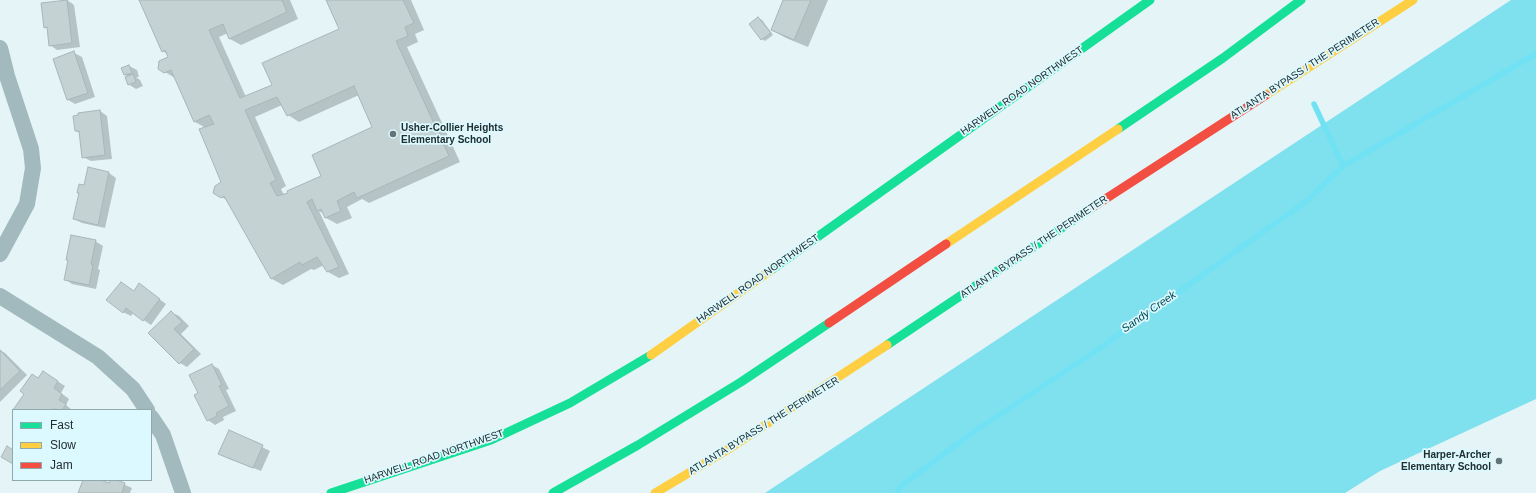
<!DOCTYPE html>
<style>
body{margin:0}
#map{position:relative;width:1536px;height:493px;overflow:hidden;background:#e4f4f7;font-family:Helvetica,sans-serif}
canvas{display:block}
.legend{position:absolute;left:12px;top:409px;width:140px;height:72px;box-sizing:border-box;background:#dcf9ff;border:1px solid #91a8ac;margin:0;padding:5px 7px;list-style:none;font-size:12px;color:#202e30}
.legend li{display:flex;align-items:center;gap:8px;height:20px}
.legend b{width:20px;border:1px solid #91a8ac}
</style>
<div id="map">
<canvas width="1536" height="493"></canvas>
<ul class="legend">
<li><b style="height:5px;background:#16e098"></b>Fast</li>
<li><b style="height:5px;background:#ffcf43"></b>Slow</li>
<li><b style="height:5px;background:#f24e42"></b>Jam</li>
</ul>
</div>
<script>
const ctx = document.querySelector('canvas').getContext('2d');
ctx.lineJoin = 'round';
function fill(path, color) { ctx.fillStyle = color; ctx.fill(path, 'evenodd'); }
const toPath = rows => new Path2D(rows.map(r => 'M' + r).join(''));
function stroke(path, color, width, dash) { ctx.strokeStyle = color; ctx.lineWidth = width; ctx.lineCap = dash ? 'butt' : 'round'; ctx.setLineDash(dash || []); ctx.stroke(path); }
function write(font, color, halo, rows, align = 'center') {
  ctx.font = font + ' Helvetica,sans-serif'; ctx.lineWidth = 3.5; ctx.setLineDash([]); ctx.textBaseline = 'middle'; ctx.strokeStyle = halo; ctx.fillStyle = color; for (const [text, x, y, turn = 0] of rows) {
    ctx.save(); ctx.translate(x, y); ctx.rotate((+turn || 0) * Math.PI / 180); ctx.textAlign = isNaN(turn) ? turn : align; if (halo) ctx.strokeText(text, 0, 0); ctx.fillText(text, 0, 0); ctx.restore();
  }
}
const forest = toPath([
 [1511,0,1536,0,1536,399,1380,471,1345,493,765,493]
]);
const shadow = toPath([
 [67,0,74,5,80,47,57,50,50,45,48,29,45,27],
 [140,0,290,0,298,19,241,45,230,39,228,33,219,37,246,97,273,86,341,30,327,0,411,0,424,30,415,34,418,42,407,47,460,162,369,203,362,199,347,207,352,218,337,224,326,218,324,214,319,211,349,274,339,278,328,272,324,265,314,270,311,269,283,285,272,279,228,201,214,192,223,183,206,128,195,122,175,78,165,72,170,58,168,54,162,51],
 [359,95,373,127,322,177,284,195,281,189,286,186,255,117,282,105,288,115,299,122],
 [784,0,828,0,808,47,786,38,772,30],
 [758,18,762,20,773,35,765,41,762,39],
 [74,53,82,57,95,97,75,104,68,100],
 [129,66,137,70,139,77,136,77,140,80,143,86,136,89,128,84,129,77,125,75],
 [100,111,107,116,112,159,91,161,83,157,80,133,76,131],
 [89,169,109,173,116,178,105,228,82,223,74,219,80,193,78,192,85,186],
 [95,241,103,246,98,269,100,270,96,289,72,284,65,279,69,261,67,259],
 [121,283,134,292,140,285,166,304,151,325,133,313,131,316,123,312],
 [171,312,179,316,189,326,181,334,201,354,187,367,180,363,150,333],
 [0,350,5,353,27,375,0,402],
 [212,365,219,369,229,389,226,390,236,411,223,417,224,420,215,425,208,420],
 [51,377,65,386,61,393,69,399,66,405,72,410,15,410,39,379],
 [230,431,270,451,261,471,227,458],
 [84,480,98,480,109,484,111,480,114,480,132,488,130,493,79,493]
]);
const stream = toPath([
 [1314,104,1343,166],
 [897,493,901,486,976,430,1090,355,1308,200,1343,166,1536,54]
]);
const building = toPath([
 [67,0,72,43,49,46,47,27,44,28,41,3,67,0],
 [139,0,282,0,287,12,229,39,223,24,209,30,240,98,272,85,262,63,339,29,326,0,403,0,414,23,405,27,408,36,396,41,449,156,357,198,354,192,337,201,341,211,325,218,321,209,317,211,312,199,307,202,339,267,327,272,317,257,302,265,300,262,271,279,224,196,221,198,213,193,215,186,221,182,199,129,214,124,209,115,194,122,171,70,164,73,158,69,159,61,168,57,165,50,162,52,139,0],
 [354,86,372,127,312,155,321,176,287,191,288,193,277,196,270,183,276,180,245,110,277,97,287,116,354,86],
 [783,0,811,0,794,40,771,30,783,0],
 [758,17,771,33,761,40,749,24,758,17],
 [74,51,88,93,67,100,53,59,74,51],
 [129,65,132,73,124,75,121,68,129,65],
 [133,74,136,82,128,85,125,77,133,74],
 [100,110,105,155,82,158,79,131,75,131,73,116,78,115,78,113,100,110],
 [88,167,109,172,98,225,73,219,79,193,77,193,79,184,84,185,88,167],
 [71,235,96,240,91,264,93,265,89,285,64,280,68,260,66,260,71,235],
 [121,282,134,291,139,283,160,299,143,321,126,308,123,313,106,300,121,282],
 [171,311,182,322,174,329,194,349,179,364,148,333,171,311],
 [0,350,20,371,0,390,0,350],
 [212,364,222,385,219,386,229,406,216,413,217,416,207,421,194,395,198,393,189,375,212,364],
 [43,371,58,381,54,388,62,394,59,400,66,404,62,410,53,409,53,410,13,410,24,394,20,391,32,374,38,378,43,371],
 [229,430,263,445,253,468,218,454,229,430],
 [7,446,13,450,13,464,1,457,7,446],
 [83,480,101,480,109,483,110,480,117,480,125,483,122,493,78,493,83,480]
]);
const street = toPath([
 [0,48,7,76,31,149,33,168,27,204,0,254],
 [0,296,98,357,133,389,147,410],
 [151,417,163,435,183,493]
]);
const fast = toPath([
 [1118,129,1223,58,1301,0],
 [771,270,1150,0],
 [887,345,1093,207],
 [331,493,491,440,570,403,651,355],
 [553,493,638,445,741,382,829,323]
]);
const slow = toPath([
 [1266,95,1413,0],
 [946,244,1118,129],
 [651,355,771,270],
 [655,493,727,450,887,345]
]);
const jam = toPath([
 [1093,207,1266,95],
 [829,323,946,244]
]);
const markers = [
 [393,134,4,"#657376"],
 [1499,461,4,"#657376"]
];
const streetNames = [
 ["ATLANTA BYPASS / THE PERIMETER",1305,69,-33],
 ["HARWELL ROAD NORTHWEST",1022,91,-35],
 ["ATLANTA BYPASS / THE PERIMETER",1034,247,-34],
 ["HARWELL ROAD NORTHWEST",758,279,-35],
 ["ATLANTA BYPASS / THE PERIMETER",764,426,-32],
 ["HARWELL ROAD NORTHWEST",434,457,-19]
];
const poiNames = [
 ["Usher-Collier Heights",401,128],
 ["Elementary School",401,140],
 ["Harper-Archer",1491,455,"right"],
 ["Elementary School",1491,467,"right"]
];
const waterNames = [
 ["Sandy Creek",1149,312,-35]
];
fill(forest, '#7fe0ee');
fill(shadow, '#0003');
stroke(stream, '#71e2f4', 5.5);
fill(building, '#c4d2d4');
stroke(building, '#a8b6b8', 1);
stroke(street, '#a2b9be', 16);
stroke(fast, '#16e098', 9);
stroke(slow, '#ffcf43', 9);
stroke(jam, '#f24e42', 9);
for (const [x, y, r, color] of markers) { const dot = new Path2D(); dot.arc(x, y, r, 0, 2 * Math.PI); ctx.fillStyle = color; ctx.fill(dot); stroke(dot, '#dcf9ff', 1.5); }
write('10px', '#202e30', '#dcf9ff', streetNames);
write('bold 10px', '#202e30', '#dcf9ff', poiNames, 'left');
write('italic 11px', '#024953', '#dcf9ff', waterNames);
</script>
